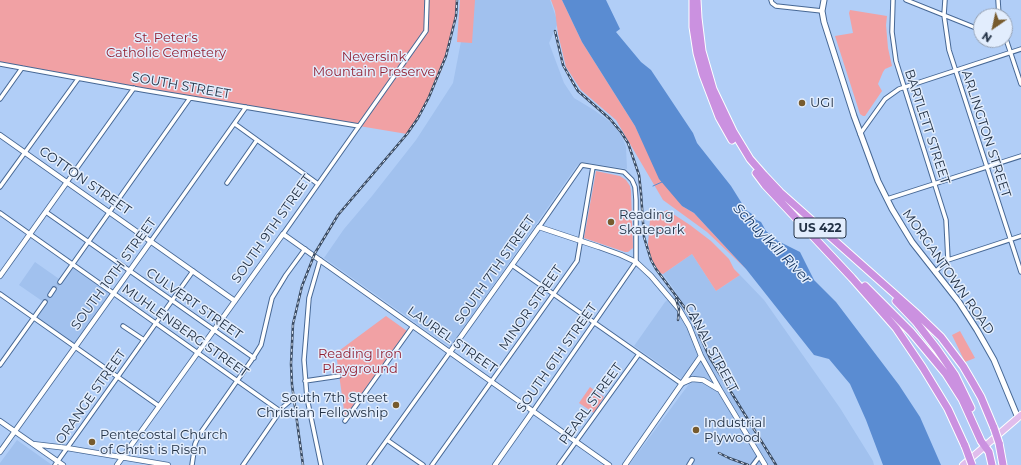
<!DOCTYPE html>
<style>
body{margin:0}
#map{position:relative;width:1021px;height:465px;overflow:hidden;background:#b1cef7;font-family:Montserrat,sans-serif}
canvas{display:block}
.north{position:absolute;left:973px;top:8px;width:40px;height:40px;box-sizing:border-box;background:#e2edfd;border:1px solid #96a2b4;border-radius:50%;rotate:214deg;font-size:11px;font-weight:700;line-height:16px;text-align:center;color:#233246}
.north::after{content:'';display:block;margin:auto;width:14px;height:18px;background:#775b2e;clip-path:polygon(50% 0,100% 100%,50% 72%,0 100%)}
</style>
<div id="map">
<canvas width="1021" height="465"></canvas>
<div class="north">N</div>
</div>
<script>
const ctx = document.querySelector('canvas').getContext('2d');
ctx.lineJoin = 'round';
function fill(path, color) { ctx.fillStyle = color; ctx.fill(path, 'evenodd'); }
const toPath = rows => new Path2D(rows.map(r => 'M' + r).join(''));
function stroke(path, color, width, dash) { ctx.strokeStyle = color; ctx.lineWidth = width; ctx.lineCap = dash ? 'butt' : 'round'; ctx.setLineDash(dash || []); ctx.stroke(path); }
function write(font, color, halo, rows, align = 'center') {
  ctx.font = font + ' Montserrat,sans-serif'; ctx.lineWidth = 3; ctx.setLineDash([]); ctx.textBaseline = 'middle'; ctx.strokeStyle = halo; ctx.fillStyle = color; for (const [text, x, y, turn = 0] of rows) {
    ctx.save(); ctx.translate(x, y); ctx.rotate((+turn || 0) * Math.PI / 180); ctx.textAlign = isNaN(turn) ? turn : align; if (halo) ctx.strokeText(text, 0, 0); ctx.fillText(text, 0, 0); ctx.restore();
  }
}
const built = toPath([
 [469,0,550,0,558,23,549,43,564,83,574,98,594,110,613,124,621,134,626,147,627,169,581,162,576,167,450,347,324,258,344,229,372,196,416,140,453,83],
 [692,254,716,291,740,275,764,300,840,408,873,461,874,465,629,465,689,384,634,346,665,302,676,292,663,274],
 [35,262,62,281,72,267,110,293,73,346,35,319,45,303,19,285],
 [17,440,52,465,0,465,0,463]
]);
const green = toPath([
 [0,0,457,0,456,16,451,37,441,71,418,118,407,134,143,90,0,64],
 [460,0,475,0,472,43,457,42],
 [551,0,562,0,582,42,635,126,647,151,682,206,694,213,746,269,707,232,663,200,616,120,581,90,566,67,558,34,555,11],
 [850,10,887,16,886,25,888,48,892,66,885,69,883,72,878,84,882,91,865,116,863,116,860,114,835,36,853,33,849,13],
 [596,171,620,176,626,180,630,186,631,191,633,248,628,252,625,252,584,238],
 [667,210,690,225,711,241,729,259,734,269,740,275,716,291,692,254,663,274,660,273,653,262,650,254,648,244,650,220],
 [386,316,407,331,345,417,336,353],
 [960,331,975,358,965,362,952,335],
 [590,387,604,397,594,413,579,403]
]);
const water = toPath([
 [562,0,606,0,620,29,616,32,641,62,651,70,693,133,697,143,731,186,746,210,755,216,755,219,761,222,766,231,778,241,800,252,814,280,836,302,899,385,920,417,941,465,883,465,866,420,850,384,829,359,814,355,746,269,694,213,682,206,659,179,635,126,582,42]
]);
const stream = toPath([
 [653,186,662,182]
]);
const minorTunnel = toPath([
 [54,289,60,282],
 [45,302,50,295],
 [289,402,299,399]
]);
const minor = toPath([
 [771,0,772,3,776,6,822,11],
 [893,0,892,32,896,61,946,220,948,260],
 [906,0,981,30],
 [945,0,944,15,949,50,1021,272],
 [998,0,999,16],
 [1005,36,1021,84],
 [0,64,143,90,359,126],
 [0,99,22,68],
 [235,124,318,184],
 [860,134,885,99,899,89,1021,49],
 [67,182,134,88],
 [227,183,257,140],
 [0,187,78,79],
 [887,199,1021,156],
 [46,212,254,358],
 [0,213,280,411],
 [283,234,426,31,427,0],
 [151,241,246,107],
 [320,260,309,298,304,360,307,398,321,465],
 [512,265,682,384],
 [935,272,948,260,1021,236],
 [60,282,190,98],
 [0,294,159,406],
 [50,295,54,289],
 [123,326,144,340],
 [0,365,45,302],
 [305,381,339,376],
 [299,399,307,398],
 [533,411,636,262,636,200,635,187,632,180,624,172,582,165,539,227],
 [345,421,413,326],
 [387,440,423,465],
 [55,465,193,271],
 [192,465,195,444,199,435,251,361,261,345,272,298,286,275,305,249],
 [243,465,283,407,289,402],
 [369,465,450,352],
 [432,465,577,261,593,167],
 [559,465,639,354],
 [689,465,692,460],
 [753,465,759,457]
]);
const tertiary = toPath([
 [0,135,235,301],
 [0,276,67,182],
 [450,352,539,227,599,247,621,255,636,262,651,276,679,309,689,326,701,356,720,390,765,465],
 [683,383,692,379,703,380,718,389],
 [0,421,63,465],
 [33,444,67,448,168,465],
 [0,452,151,241],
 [117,465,283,234,609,465],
 [495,465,533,411],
 [625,465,701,356]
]);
const secondary = toPath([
 [824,0,822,11,824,22,854,116,878,181,892,209,912,242,959,302,977,330,994,360,1018,418]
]);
const primary = toPath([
 [963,465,1021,415]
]);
const motorway = toPath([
 [693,0,693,27,697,53,703,75,719,117,732,140],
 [697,0,698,18,702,51,713,89,733,131,750,159,764,175,780,192,915,312,941,337,963,366,973,383,981,397,994,428],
 [756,173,765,185,852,278,896,328,923,368,948,409,965,446],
 [865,286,911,332,946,374,962,399,981,441,989,452,992,465],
 [896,301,916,322,937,349,955,375,971,408],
 [999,443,1003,465]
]);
const rail = toPath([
 [555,31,563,65,572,81,578,91,610,119,621,132,628,143,639,175,641,193,644,237,651,260,656,269,685,308,693,321,710,358,776,465],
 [676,299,679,309,678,320],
 [719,453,729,458,748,465],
 [303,465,292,385,291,364,293,324,302,286,315,253,338,215,407,134,418,118,429,97,446,56,456,16,457,0]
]);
const motorwayBridge = toPath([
 [994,428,999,443],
 [965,446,972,465]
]);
const markers = [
 [802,103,4,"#775b2e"],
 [611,222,4,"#775b2e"],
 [396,405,4,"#775b2e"],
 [696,430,4,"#775b2e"],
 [92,442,4,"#775b2e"]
];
const shields = [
 [820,228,52]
];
const shieldNames = [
 ["US 422",820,228]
];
const parkNames = [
 ["St. Peter's",166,38],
 ["Catholic Cemetery",166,53],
 ["Neversink",374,57],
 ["Mountain Preserve",374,72],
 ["Reading Iron",360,354],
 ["Playground",360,369]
];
const streetNames = [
 ["SOUTH STREET",181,86,10],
 ["BARTLETT STREET",927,127,72],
 ["ARLINGTON STREET",986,134,72],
 ["COTTON STREET",85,181,35],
 ["SOUTH 9TH STREET",272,229,-55],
 ["SOUTH 7TH STREET",495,270,-55],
 ["MORGANTOWN ROAD",948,272,55],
 ["SOUTH 10TH STREET",114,274,-54],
 ["CULVERT STREET",194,304,35],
 ["MINOR STREET",531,308,-55],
 ["MUHLENBERG STREET",185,331,35],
 ["LAUREL STREET",452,340,35],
 ["CANAL STREET",711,348,62],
 ["SOUTH 6TH STREET",557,358,-55],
 ["ORANGE STREET",91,397,-55],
 ["PEARL STREET",591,404,-54]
];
const poiNames = [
 ["UGI",810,103],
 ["Reading",619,215],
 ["Skatepark",619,230],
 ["South 7th Street",388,398,"right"],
 ["Christian Fellowship",388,413,"right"],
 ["Industrial",704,423],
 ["Plywood",704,438],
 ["Pentecostal Church",100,435],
 ["of Christ is Risen",100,450]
];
const waterNames = [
 ["Schuylkill River",772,244,46]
];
fill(built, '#a1c1ee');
fill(green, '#f1a1a4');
fill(water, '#5a8cd2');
stroke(stream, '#5a8cd2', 1);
stroke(minorTunnel, '#95afd4', 3.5, [3.5, 2]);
stroke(minor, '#476895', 5.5);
stroke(tertiary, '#476895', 6);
stroke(secondary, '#476895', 7);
stroke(primary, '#fff', 8);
stroke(motorway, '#fff', 9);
stroke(minor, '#fff', 3.5);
stroke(tertiary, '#fff', 4.5);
stroke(secondary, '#fff', 5);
stroke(primary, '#e0bdec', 6);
stroke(motorway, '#cb91e0', 7);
stroke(rail, '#3b4c63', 2.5);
stroke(rail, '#e2edfd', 1, [3]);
stroke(motorwayBridge, '#fff', 9, []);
stroke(motorwayBridge, '#cb91e0', 7);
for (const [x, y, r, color] of markers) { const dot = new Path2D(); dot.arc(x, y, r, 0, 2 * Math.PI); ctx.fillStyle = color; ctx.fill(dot); stroke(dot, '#e2edfd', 1.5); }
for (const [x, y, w] of shields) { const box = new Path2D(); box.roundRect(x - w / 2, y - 10, w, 20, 3); ctx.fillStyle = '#e2edfd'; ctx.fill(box); stroke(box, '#233246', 1); }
write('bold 12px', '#233246', null, shieldNames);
write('13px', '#922033', '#e2edfd', parkNames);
write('13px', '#233246', '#e2edfd', streetNames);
write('13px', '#233246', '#e2edfd', poiNames, 'left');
write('italic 14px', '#0f305d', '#e2edfd', waterNames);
</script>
